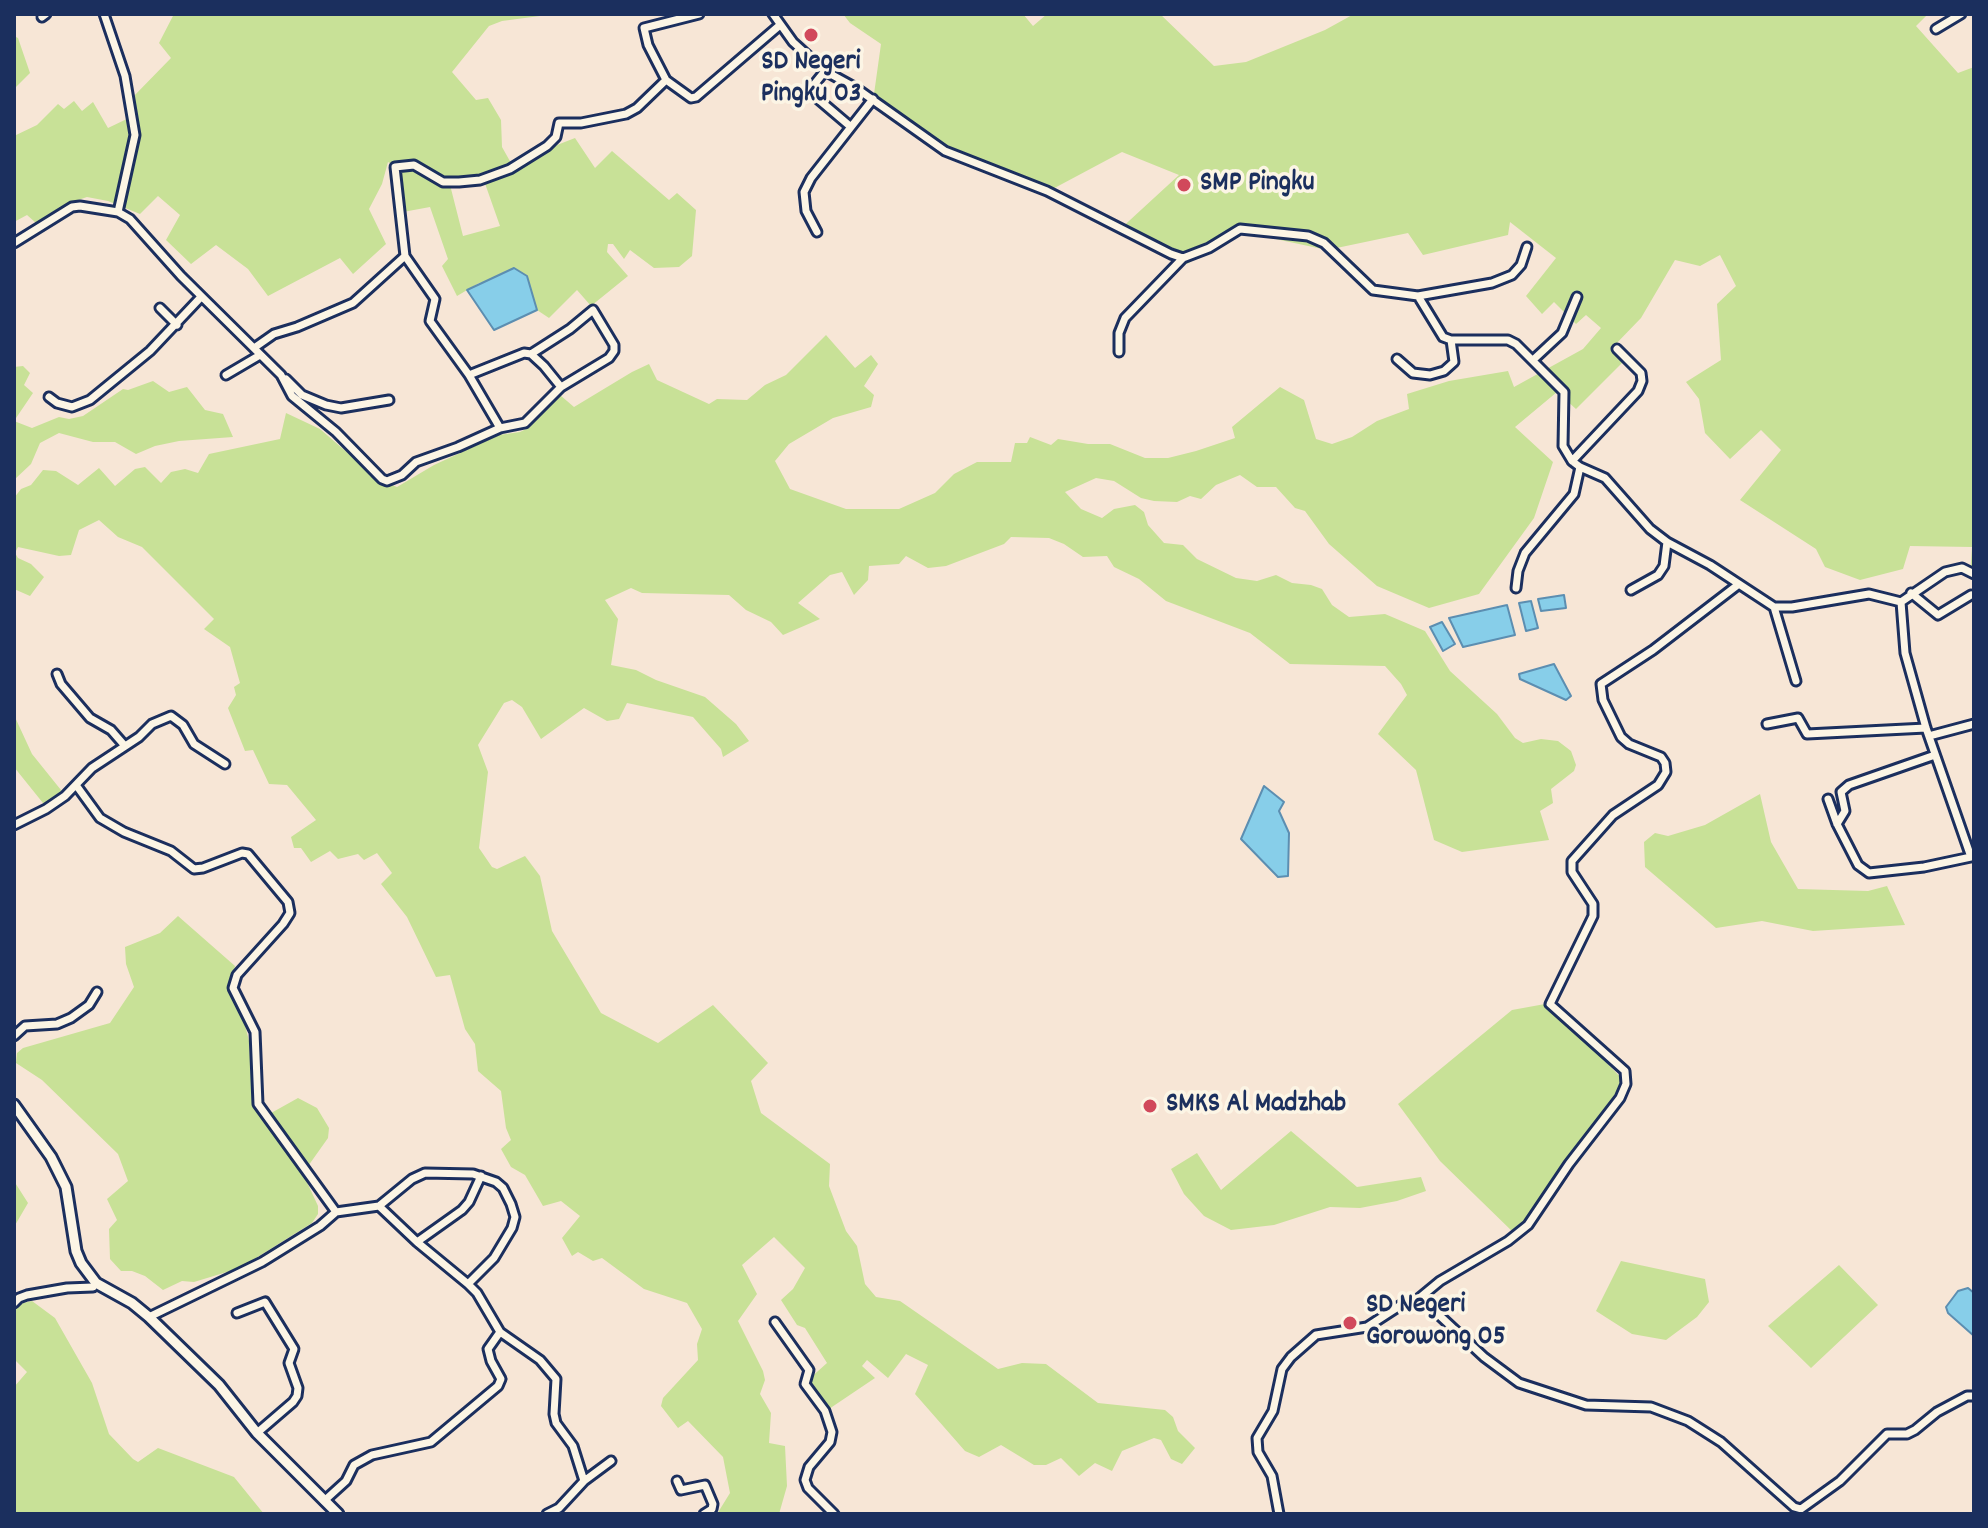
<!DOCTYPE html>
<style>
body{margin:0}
#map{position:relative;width:1988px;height:1528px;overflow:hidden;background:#f7e6d6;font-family:Dekko,sans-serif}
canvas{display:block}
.frame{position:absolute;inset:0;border:16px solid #1b2f5e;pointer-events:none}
</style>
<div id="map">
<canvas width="1988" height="1528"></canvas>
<div class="frame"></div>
</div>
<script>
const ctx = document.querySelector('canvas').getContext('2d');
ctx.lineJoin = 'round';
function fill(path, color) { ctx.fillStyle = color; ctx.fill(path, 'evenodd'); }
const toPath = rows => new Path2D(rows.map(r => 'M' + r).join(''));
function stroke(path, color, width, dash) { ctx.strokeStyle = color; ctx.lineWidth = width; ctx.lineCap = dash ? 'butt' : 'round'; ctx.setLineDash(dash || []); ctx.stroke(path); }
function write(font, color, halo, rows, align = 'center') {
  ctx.font = font + ' Dekko,sans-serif'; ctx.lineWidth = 7; ctx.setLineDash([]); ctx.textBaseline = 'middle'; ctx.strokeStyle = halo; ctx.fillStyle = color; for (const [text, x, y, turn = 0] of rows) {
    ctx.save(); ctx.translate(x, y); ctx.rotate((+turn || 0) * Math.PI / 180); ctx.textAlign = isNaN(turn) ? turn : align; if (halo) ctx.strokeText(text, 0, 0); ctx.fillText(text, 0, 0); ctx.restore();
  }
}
const green = toPath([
 [174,14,555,14,502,21,489,26,452,72,476,100,488,98,501,120,502,147,511,163,575,138,595,168,612,151,669,200,677,193,696,210,692,256,679,267,654,268,630,250,624,259,613,244,608,244,607,252,628,276,591,306,577,290,549,318,537,310,527,276,479,283,457,296,442,266,448,259,430,207,403,212,394,166,388,162,382,184,369,209,386,244,353,274,340,258,268,296,248,269,216,245,191,264,166,240,180,215,158,196,140,214,108,201,87,197,72,202,36,223,27,215,14,222,14,136,37,125,58,104,64,109,74,101,82,111,93,102,108,128,133,116,132,98,171,58,159,43],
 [482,175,500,226,463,236,448,177],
 [843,14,1023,14,1033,26,1047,14,1160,14,1214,66,1246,62,1325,30,1354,14,1928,14,1916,26,1958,73,1974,67,1974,577,1970,576,1972,547,1910,546,1903,569,1860,580,1825,567,1816,549,1740,500,1781,450,1761,430,1730,459,1705,433,1699,399,1686,382,1721,360,1717,304,1736,286,1720,255,1700,266,1675,260,1641,318,1612,348,1623,362,1576,409,1557,392,1515,427,1553,462,1534,518,1479,594,1429,608,1377,586,1329,544,1305,511,1295,508,1276,487,1257,487,1240,475,1216,485,1201,499,1190,496,1177,502,1154,501,1141,498,1114,481,1096,478,1065,492,1081,509,1102,518,1114,509,1135,505,1144,512,1148,525,1164,543,1183,545,1197,559,1236,578,1257,581,1276,575,1292,583,1311,585,1322,589,1332,605,1349,617,1385,614,1425,631,1450,671,1497,714,1515,738,1523,743,1541,739,1558,741,1571,751,1576,765,1574,771,1551,789,1553,803,1540,811,1549,840,1462,852,1434,840,1416,770,1378,734,1407,695,1401,684,1385,666,1290,664,1250,633,1166,601,1139,579,1114,567,1107,556,1083,557,1064,544,1049,538,1011,537,1004,544,946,566,928,568,906,556,899,564,869,566,868,580,854,595,842,572,830,575,798,603,820,619,783,635,771,622,746,610,729,595,642,593,631,588,605,600,618,619,611,665,636,670,656,680,705,697,736,724,749,741,723,757,721,749,693,717,627,703,619,719,607,721,584,708,541,739,522,707,512,700,504,703,478,745,488,772,479,848,492,867,497,869,525,856,540,876,552,931,601,1013,658,1043,713,1005,768,1063,751,1081,761,1113,830,1164,829,1186,846,1231,857,1246,865,1284,876,1297,900,1301,998,1369,1022,1363,1046,1364,1098,1403,1165,1410,1173,1417,1178,1431,1195,1448,1182,1464,1171,1459,1161,1440,1154,1438,1122,1451,1112,1471,1095,1463,1079,1476,1061,1458,1046,1465,1034,1465,1001,1445,979,1457,965,1451,915,1394,928,1365,906,1354,888,1378,867,1360,862,1366,875,1378,826,1411,808,1380,827,1363,805,1328,797,1325,781,1300,793,1289,805,1268,774,1237,742,1265,757,1294,738,1321,763,1371,765,1380,760,1394,771,1413,769,1443,785,1446,787,1486,779,1514,717,1514,730,1493,723,1457,688,1421,678,1428,661,1406,663,1398,698,1360,697,1344,702,1329,687,1303,644,1289,602,1258,593,1261,578,1252,572,1256,562,1238,580,1216,561,1201,543,1206,525,1175,511,1167,501,1149,511,1140,506,1128,501,1091,478,1071,475,1044,465,1029,450,975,436,977,407,917,381,884,392,873,377,853,364,860,358,854,338,859,330,851,311,862,301,848,294,848,291,837,316,820,287,785,269,784,253,750,245,751,228,708,236,695,234,687,240,683,230,647,204,629,214,619,142,547,118,537,99,520,79,530,71,555,59,556,18,547,15,553,18,558,31,564,44,577,30,596,14,589,14,498,21,489,31,485,43,470,56,471,78,485,99,468,115,486,135,469,145,467,161,483,171,472,185,469,198,473,209,454,280,439,286,413,320,429,379,480,397,487,434,465,499,435,520,432,530,427,543,409,560,395,574,407,632,372,649,364,657,380,709,404,717,399,747,400,765,385,786,375,826,335,855,368,871,355,878,364,864,386,874,395,871,407,833,418,789,444,775,461,790,489,846,509,899,509,935,493,954,474,977,462,1011,462,1015,443,1027,443,1030,437,1051,445,1058,439,1088,444,1110,444,1145,458,1168,458,1196,451,1235,438,1232,427,1280,387,1304,400,1316,439,1332,444,1352,437,1377,421,1409,409,1407,394,1449,381,1508,371,1514,387,1583,349,1601,328,1586,315,1576,324,1554,302,1542,314,1526,296,1556,258,1510,222,1508,235,1423,255,1408,233,1327,250,1243,232,1187,264,1117,232,1179,175,1122,152,1047,192,936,145,874,94,881,44,850,23],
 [14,36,18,38,30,73,14,89],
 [23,366,30,373,24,385,33,393,14,421,32,428,59,417,69,419,83,416,123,389,128,390,153,381,169,392,187,387,205,410,223,414,233,437,179,441,155,446,136,454,115,442,93,442,59,433,40,443,31,464,14,480,14,367],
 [14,715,32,754,65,795,47,808,14,767],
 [1760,794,1771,842,1798,889,1868,891,1887,886,1905,925,1813,931,1762,921,1716,928,1645,867,1644,842,1655,833,1668,836,1705,825],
 [178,916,235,966,230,986,245,1025,249,1041,252,1090,264,1117,298,1098,317,1108,329,1128,328,1138,306,1169,306,1180,318,1206,318,1214,312,1223,240,1268,194,1282,182,1281,163,1290,145,1276,132,1271,121,1271,110,1259,109,1229,117,1220,107,1199,128,1181,118,1154,42,1080,16,1063,17,1053,23,1048,110,1023,134,987,126,964,125,947,160,933],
 [1556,1002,1572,1027,1628,1085,1516,1235,1440,1161,1398,1104,1512,1010],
 [1291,1131,1357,1187,1421,1177,1426,1191,1397,1201,1360,1208,1330,1207,1274,1225,1231,1230,1204,1216,1184,1194,1171,1169,1197,1153,1221,1190],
 [14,1181,28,1203,14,1227],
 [1621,1261,1705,1279,1709,1302,1697,1317,1666,1340,1632,1334,1596,1311],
 [1839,1265,1878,1305,1811,1368,1768,1326],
 [32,1301,55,1318,92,1383,109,1434,133,1459,138,1462,158,1448,234,1477,264,1514,14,1514,14,1387,27,1372,14,1359,14,1310,23,1303]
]);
const water = toPath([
 [514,268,527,276,537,310,494,330,467,290,514,268],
 [1564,595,1566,608,1541,611,1538,599,1564,595],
 [1531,601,1538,628,1526,631,1519,603,1531,601],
 [1507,605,1515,635,1463,647,1449,618,1507,605],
 [1442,622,1455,644,1443,651,1430,627,1442,622],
 [1554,664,1571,696,1566,700,1520,679,1519,674,1554,664],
 [1264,786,1284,802,1279,811,1289,833,1288,876,1278,877,1241,839,1264,786],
 [1968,1288,1974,1293,1974,1336,1948,1313,1946,1307,1958,1291,1968,1288]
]);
const minor = toPath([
 [104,14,125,76,135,135,118,212],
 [773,14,793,42,825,71,856,88,945,151,1047,191,1171,254,1183,258,1209,248,1240,229,1308,236,1324,243,1373,290,1418,296,1443,337,1451,340,1508,340,1516,344,1564,392,1563,446,1572,461,1580,467,1605,478,1650,529,1667,542,1710,565,1774,607,1792,607,1869,594,1901,602,1945,572,1962,568,1974,574],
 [42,17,46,14],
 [1936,29,1961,14],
 [825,71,812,87,811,93,851,127],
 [666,80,648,45,644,28,699,14],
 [817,232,806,211,804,192,811,178,873,99],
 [14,243,72,207,80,206,118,212,130,219,181,276,281,375,292,396,336,432,382,479,387,481,402,475,416,462,458,447,500,428,525,423,561,387,609,358,614,351,614,345,593,310,570,329,531,354],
 [1418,296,1492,283,1512,275,1521,265,1527,247],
 [160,308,177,325],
 [254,348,274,334,297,327,353,303,405,256],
 [1119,352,1119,333,1125,318,1183,258],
 [1397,359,1413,373,1430,375,1444,371,1454,362,1451,340],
 [1533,360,1562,333,1577,297],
 [226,375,260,355],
 [469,375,524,353,531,354,544,366,561,387],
 [286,379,302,395,326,405,341,408,389,400],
 [49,397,57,403,72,407,90,400,150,351,201,297],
 [500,428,469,375,430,321,435,299,405,256,395,167,414,165,443,182,459,182,480,180,510,169,547,146,556,137,559,123,581,123,626,114,637,108,666,80,691,98,696,97,780,25],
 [1572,461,1638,391,1642,381,1641,373,1617,349],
 [1516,588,1518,571,1525,553,1574,494,1580,467],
 [1631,590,1658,575,1664,566,1667,542],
 [1911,593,1938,615,1971,595],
 [1774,607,1796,681],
 [57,674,61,684,90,718,111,730,125,746],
 [1767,724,1798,718,1807,734,1926,728],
 [1929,736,1974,724],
 [76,785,100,818,124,832,171,851,194,869,203,868,242,853,248,854,288,902,290,913,283,924,237,975,233,988,255,1032,258,1104,336,1212],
 [1828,799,1837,824,1858,865,1869,873,1924,867,1971,857,1926,728,1905,653,1901,602],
 [1837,824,1845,811,1841,792,1849,785,1935,755],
 [14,825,46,809,65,796,92,768,139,737,152,724,171,716,183,725,194,744,225,764],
 [14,1036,25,1026,57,1024,71,1018,89,1005,97,992],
 [379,1206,412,1179,425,1173,473,1174,496,1182,503,1188,511,1204,515,1217,512,1228,494,1258,468,1284],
 [417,1242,462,1210,469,1202,481,1176],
 [1417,1300,1425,1302,1484,1357,1519,1383,1586,1405,1651,1407,1688,1421,1721,1442,1794,1507,1801,1509,1840,1481,1887,1434,1907,1434,1915,1430,1937,1412,1967,1396,1974,1396],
 [14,1303,19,1298,27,1295,67,1288,93,1287],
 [237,1313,265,1302,294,1349,289,1363,298,1388,297,1396,293,1402,257,1433],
 [149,1317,262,1262,320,1226,336,1212,379,1206,417,1242,468,1284,477,1293,500,1332,540,1360,556,1379,554,1414,556,1423,573,1446,584,1481,559,1508,547,1514],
 [775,1322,809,1370,805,1384,825,1411,832,1432,830,1442,809,1467,805,1480,808,1488,834,1514],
 [584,1481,611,1461],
 [677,1481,681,1490,705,1485,713,1504,712,1509,704,1514],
 [324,1501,346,1481,354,1465,372,1455,431,1442,498,1386,501,1379,491,1361,488,1349,500,1332],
 [1279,1514,1272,1476,1258,1452,1257,1438,1273,1411,1282,1369,1291,1357,1316,1335,1367,1327,1404,1303,1417,1300,1440,1281,1508,1241,1528,1225,1569,1164,1620,1098,1626,1084,1625,1071,1550,1004,1593,916,1593,904,1572,872,1572,861,1613,815,1658,785,1666,772,1665,763,1661,757,1629,744,1621,737,1603,700,1601,684,1653,650,1739,584]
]);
const tertiary = toPath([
 [14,1105,51,1157,66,1187,76,1251,81,1263,96,1283,132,1303,149,1317,219,1385,257,1433,338,1514]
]);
const markers = [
 [811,35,8,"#d1495b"],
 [1184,185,8,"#d1495b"],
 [1150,1106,8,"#d1495b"],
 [1350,1323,8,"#d1495b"]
];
const poiNames = [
 ["SD Negeri",811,64,"center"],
 ["Pingku 03",811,96,"center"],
 ["SMP Pingku",1200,185],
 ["SMKS Al Madzhab",1166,1106],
 ["SD Negeri",1366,1307],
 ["Gorowong 05",1366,1339]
];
fill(green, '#c8e197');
fill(water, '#87cee9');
stroke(water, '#5c8eb1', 2);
stroke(minor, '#1b2f5e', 13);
stroke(tertiary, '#1b2f5e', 15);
stroke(minor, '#fcf5e5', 7);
stroke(tertiary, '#fcf5e5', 9);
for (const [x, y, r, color] of markers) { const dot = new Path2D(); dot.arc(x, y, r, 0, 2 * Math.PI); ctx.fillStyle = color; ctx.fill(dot); stroke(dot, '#fcf5e5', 3); }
write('bold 28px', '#1b2f5e', '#fcf5e5', poiNames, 'left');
</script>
